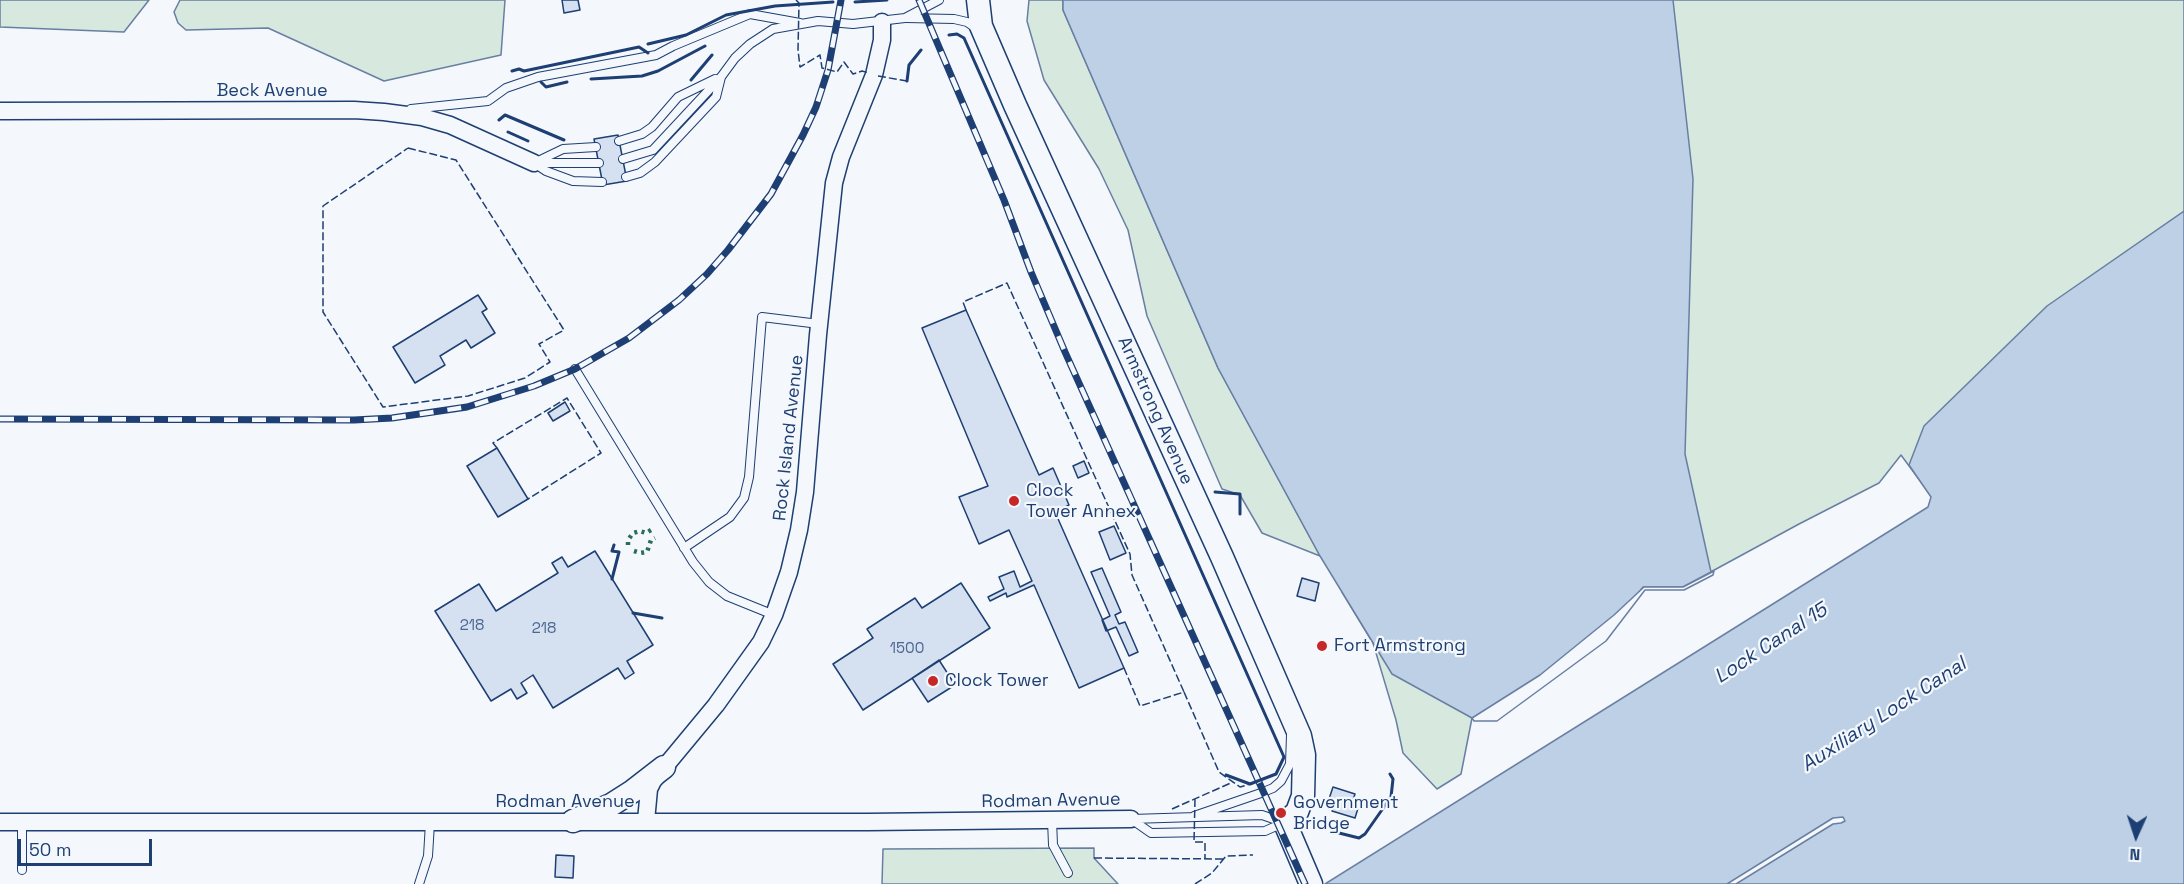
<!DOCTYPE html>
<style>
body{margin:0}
#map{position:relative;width:2184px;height:884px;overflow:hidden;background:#f4f7fb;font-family:"Space Grotesk",sans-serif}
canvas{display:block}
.north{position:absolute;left:2106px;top:806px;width:60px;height:60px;-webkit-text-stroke:4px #f4f7fb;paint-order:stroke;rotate:183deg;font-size:16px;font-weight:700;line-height:24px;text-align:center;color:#1d3f73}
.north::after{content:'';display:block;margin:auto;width:21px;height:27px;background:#1d3f73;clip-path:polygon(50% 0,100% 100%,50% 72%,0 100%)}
.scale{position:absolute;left:18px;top:839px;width:134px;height:27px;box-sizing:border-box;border:3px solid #1d3f73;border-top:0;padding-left:8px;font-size:18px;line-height:21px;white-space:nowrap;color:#1d3f73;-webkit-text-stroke:4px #f4f7fb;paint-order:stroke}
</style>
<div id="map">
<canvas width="2184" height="884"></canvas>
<div class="north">N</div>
<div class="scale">50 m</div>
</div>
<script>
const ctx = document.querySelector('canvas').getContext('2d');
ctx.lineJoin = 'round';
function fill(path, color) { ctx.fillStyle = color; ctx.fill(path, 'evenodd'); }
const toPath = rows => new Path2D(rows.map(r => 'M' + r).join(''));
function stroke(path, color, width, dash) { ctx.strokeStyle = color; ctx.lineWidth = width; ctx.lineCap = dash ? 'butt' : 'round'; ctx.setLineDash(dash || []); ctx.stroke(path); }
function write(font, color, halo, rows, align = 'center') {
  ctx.font = font + ' "Space Grotesk",sans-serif'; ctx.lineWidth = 4.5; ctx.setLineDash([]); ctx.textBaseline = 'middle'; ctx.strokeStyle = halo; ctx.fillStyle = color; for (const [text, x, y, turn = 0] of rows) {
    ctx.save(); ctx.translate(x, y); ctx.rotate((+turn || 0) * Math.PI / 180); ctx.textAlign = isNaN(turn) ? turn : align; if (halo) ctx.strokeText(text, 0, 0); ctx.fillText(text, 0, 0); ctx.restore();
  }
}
const green = toPath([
 [0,0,149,0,124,32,0,27,0,0],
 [180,0,505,0,501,55,384,81,268,28,186,30,178,23,174,12,180,0],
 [1029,0,1063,0,1063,10,1218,368,1320,556,1262,533,1240,495,1222,489,1147,316,1128,230,1099,169,1044,80,1027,21,1029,0],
 [1618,0,2184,0,2184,285,1929,493,1901,455,1879,483,1799,524,1683,587,1618,0],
 [1342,592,1472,718,1461,774,1437,789,1403,753,1396,720,1373,643,1342,592],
 [1094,848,1094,858,1118,884,882,884,883,849,1094,848]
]);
const water = toPath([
 [1063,0,1673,0,1693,179,1685,454,1711,572,1683,587,1643,587,1604,639,1495,718,1472,718,1392,674,1320,556,1218,368,1063,10,1063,0],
 [2184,211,2184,884,1325,884,1928,507,1931,497,1909,465,1924,426,2047,306,2184,211]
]);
const pier = toPath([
 [1714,571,1713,575,1684,590,1645,590,1606,641,1497,721,1474,721,1472,718,1540,675,1614,615,1644,587,1683,587,1714,571],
 [1843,817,1845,821,1841,823,1833,824,1736,884,1727,884,1833,818,1843,817]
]);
const building = toPath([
 [562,0,578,0,580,10,564,13,562,0],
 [618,135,627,181,603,185,594,139,618,135],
 [478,295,487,309,482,312,495,333,471,348,466,340,440,356,445,365,415,383,393,347,478,295],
 [966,310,1039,475,1053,468,1069,505,1055,512,1124,668,1079,688,1034,585,1007,597,1006,593,990,601,988,597,1004,589,999,577,1014,571,1020,587,1032,581,1009,530,979,544,959,497,988,486,922,328,966,310],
 [565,402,570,411,553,421,548,413,565,402],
 [497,448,528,499,498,517,467,466,497,448],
 [1084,461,1089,473,1078,478,1073,466,1084,461],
 [1114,526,1126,553,1110,560,1099,532,1114,526],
 [595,551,653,645,627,661,634,673,625,679,618,668,553,708,533,675,521,683,527,693,517,699,511,689,491,701,435,611,479,584,496,611,558,573,552,563,562,557,568,567,595,551],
 [1102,568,1121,612,1115,615,1119,624,1125,622,1138,652,1129,656,1116,627,1106,631,1102,620,1110,616,1091,572,1102,568],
 [1302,578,1319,583,1315,601,1297,596,1302,578],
 [961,583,990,628,863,710,833,664,873,638,867,629,915,598,922,608,961,583],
 [939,660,955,685,928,702,912,678,939,660],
 [1333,787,1355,794,1352,803,1359,805,1355,818,1332,811,1333,807,1327,805,1333,787],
 [556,855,574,856,573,878,555,877,556,855]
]);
const lane = toPath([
 [906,18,954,19,967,22,977,29],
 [411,109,488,101,506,88,538,77,656,55,673,46,750,14,800,23],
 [619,141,642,134,652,127,678,97,715,79],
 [623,159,653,150,721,77,735,58,750,44,773,29,818,21,853,24,905,18,939,0],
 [534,163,546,171,573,181,602,182],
 [534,163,563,149,596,147],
 [537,163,599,163],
 [626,177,640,173,655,162,716,97,721,77],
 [575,369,693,562,709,582,727,596,774,615],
 [684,548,730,517,744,498,749,477,762,317,819,324],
 [1194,816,1261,793,1273,788,1281,781,1290,764,1291,735],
 [1131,819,1151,833,1265,831,1283,823],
 [1131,819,1262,815,1285,823],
 [1052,820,1053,845,1068,873],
 [22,870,22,822],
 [419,884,428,856,430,823]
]);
const street = toPath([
 [0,111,354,110,384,112,422,117,450,125,534,163],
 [646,821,649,789,653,781,716,705,761,642,774,615,789,572,799,530,805,492,818,335,834,183,841,157,874,75,882,40,882,22],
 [0,822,868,822,1131,819]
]);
const secondary = toPath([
 [978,0,981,26,1015,105,1222,557,1300,736,1304,755,1303,796,1297,812,1285,823,1311,884],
 [573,821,611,805,633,791,664,767]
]);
const rail = toPath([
 [919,0,1004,200,1031,272,1065,352,1305,884],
 [0,419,354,420,392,418,467,407,534,386,575,369,629,338,679,300,707,274,728,250,771,194,803,135,816,107,828,70,841,0]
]);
const hedge = toPath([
 [628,545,628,540,633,533,640,531,646,533,651,530],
 [634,551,640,553,647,552,651,540,655,538]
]);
const fence = toPath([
 [796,0,799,3,798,50,800,67,820,55,822,68,837,72,844,62,853,74,862,71,869,73],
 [878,76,907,81],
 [408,148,456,160,564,330,539,344,550,362,525,378,468,396,383,407,323,312,323,206,408,148],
 [966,310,963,302,1007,283,1130,554,1132,575,1184,692,1140,706,1124,668],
 [497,448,493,443,567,398,601,453,528,499],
 [1184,692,1219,772,1240,787,1254,783],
 [1195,799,1194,842,1205,842,1205,859],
 [1172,809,1233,782],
 [1094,858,1224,859],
 [1195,884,1212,873,1226,856,1253,855]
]);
const wall = toPath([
 [855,2,887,0],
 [949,35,957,34,964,38,1284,757,1276,774,1250,784,1226,775],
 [648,44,686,35,726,15,775,6,833,2],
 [512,71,519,69,524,71,639,47,648,53],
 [591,79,642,76,658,71,705,46],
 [691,80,712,55],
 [907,81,909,65,921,50],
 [541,82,546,87,567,82],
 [499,120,505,115,564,140],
 [508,132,528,141],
 [1215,492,1240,494,1240,514],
 [612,579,619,552,612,551,614,545],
 [633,613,662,618],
 [1331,831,1359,838,1365,834,1391,797,1393,779,1390,774]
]);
const markers = [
 [1014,501,6,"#c62828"],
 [1322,646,6,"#c62828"],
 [933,681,6,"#c62828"],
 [1281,813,6,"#c62828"]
];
const numberNames = [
 ["218",472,626],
 ["218",544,629],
 ["1500",907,649]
];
const streetNames = [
 ["Beck Avenue",272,91],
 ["Armstrong Avenue",1155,411,66],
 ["Rock Island Avenue",789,438,-84],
 ["Rodman Avenue",1051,801,-1],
 ["Rodman Avenue",565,802]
];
const poiNames = [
 ["Clock",1026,491],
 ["Tower Annex",1026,512],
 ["Fort Armstrong",1334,646],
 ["Clock Tower",945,681],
 ["Government",1293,803],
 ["Bridge",1293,824]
];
const waterNames = [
 ["Lock Canal 15",1771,644,-33],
 ["Auxiliary Lock Canal",1884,715,-33]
];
fill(green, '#d7e8df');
stroke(green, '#687fa3', 1.5);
fill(water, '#bed0e5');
stroke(water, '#687fa3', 1.5);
fill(pier, '#f4f7fb');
stroke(pier, '#687fa3', 1.5);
fill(building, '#d5e0f0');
stroke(building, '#1d3f73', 1.5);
stroke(lane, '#1d3f73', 10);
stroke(street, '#1d3f73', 19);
stroke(secondary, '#1d3f73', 25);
stroke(lane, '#f4f7fb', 8);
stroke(street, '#f4f7fb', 16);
stroke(secondary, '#f4f7fb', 22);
stroke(rail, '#1d3f73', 7);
stroke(rail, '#f4f7fb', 4.5, [14]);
stroke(hedge, '#2c6c60', 4.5, [3, 4.5]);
stroke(fence, '#1d3f73', 1.5, [8, 3]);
stroke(wall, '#1d3f73', 3);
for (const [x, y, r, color] of markers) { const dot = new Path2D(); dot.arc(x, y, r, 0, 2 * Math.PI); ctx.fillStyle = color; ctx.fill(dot); stroke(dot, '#f4f7fb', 2); }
write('15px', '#4b6792', null, numberNames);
write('18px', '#1d3f73', '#f4f7fb', streetNames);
write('18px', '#1d3f73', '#f4f7fb', poiNames, 'left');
write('italic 20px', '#1d3f73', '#f4f7fb', waterNames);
</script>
